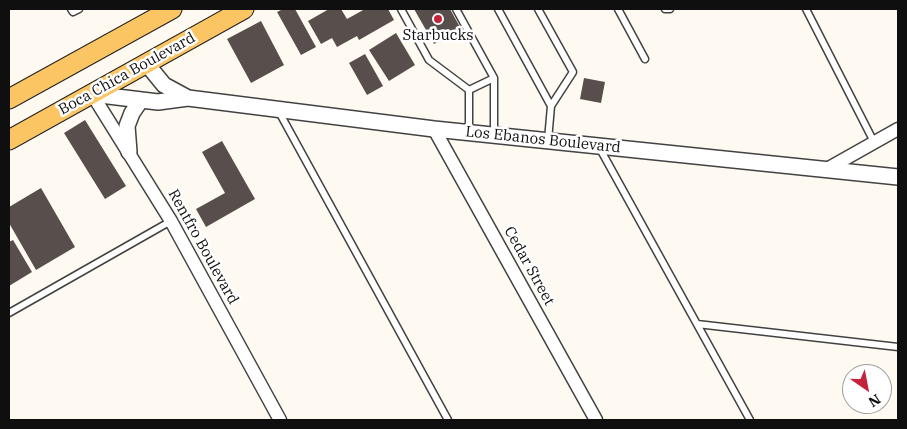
<!DOCTYPE html>
<style>
body{margin:0}
#map{position:relative;width:907px;height:429px;overflow:hidden;background:#fffaf1;font-family:"IBM Plex Serif",serif}
canvas{display:block}
.frame{position:absolute;inset:0;border:10px solid #0f0f0f;pointer-events:none}
.north{position:absolute;left:842px;top:364px;width:50px;height:50px;box-sizing:border-box;background:#fff;border:1px solid #9f9f9f;border-radius:50%;rotate:147deg;font-size:14px;font-weight:700;line-height:20px;text-align:center;color:#0f0f0f}
.north::after{content:'';display:block;margin:auto;width:18px;height:22px;background:#c4223d;clip-path:polygon(50% 0,100% 100%,50% 72%,0 100%)}
</style>
<div id="map">
<canvas width="907" height="429"></canvas>
<div class="frame"></div>
<div class="north">N</div>
</div>
<script>
const ctx = document.querySelector('canvas').getContext('2d');
ctx.lineJoin = 'round';
function fill(path, color) { ctx.fillStyle = color; ctx.fill(path, 'evenodd'); }
const toPath = rows => new Path2D(rows.map(r => 'M' + r).join(''));
function stroke(path, color, width, dash) { ctx.strokeStyle = color; ctx.lineWidth = width; ctx.lineCap = dash ? 'butt' : 'round'; ctx.setLineDash(dash || []); ctx.stroke(path); }
function write(font, color, halo, rows, align = 'center') {
  ctx.font = font + ' "IBM Plex Serif",serif'; ctx.lineWidth = 5; ctx.setLineDash([]); ctx.textBaseline = 'middle'; ctx.strokeStyle = halo; ctx.fillStyle = color; for (const [text, x, y, turn = 0] of rows) {
    ctx.save(); ctx.translate(x, y); ctx.rotate((+turn || 0) * Math.PI / 180); ctx.textAlign = isNaN(turn) ? turn : align; if (halo) ctx.strokeText(text, 0, 0); ctx.fillText(text, 0, 0); ctx.restore();
  }
}
const building = toPath([
 [283,9,295,9,316,47,301,55,277,12],
 [329,9,341,9,347,19,365,9,388,9,394,20,359,40,357,36,337,47,332,38,321,44,308,21],
 [414,9,450,9,461,29,434,44],
 [261,21,284,65,251,83,227,39],
 [396,33,415,65,389,81,369,50],
 [365,54,383,86,367,95,349,63],
 [584,78,605,82,601,103,580,99],
 [85,120,126,186,105,199,64,133],
 [222,141,255,199,206,227,196,209,225,193,202,152],
 [41,188,75,247,36,270,9,223,9,207],
 [13,240,32,272,9,286,9,242]
]);
const service = toPath([
 [71,9,73,12,79,9],
 [401,9,429,60,469,90,469,132],
 [456,9,494,78,494,135],
 [498,9,551,106],
 [538,9,573,72,551,106,548,140],
 [618,9,645,59],
 [665,9,670,9],
 [806,9,874,142],
 [469,90,494,78],
 [278,110,448,420],
 [599,147,750,420],
 [9,313,171,221],
 [697,324,898,347]
]);
const minor = toPath([
 [92,94,171,221,280,420],
 [434,129,596,420],
 [827,169,898,129]
]);
const tertiary = toPath([
 [146,63,164,85,188,98],
 [92,94,158,102,188,98,434,129,898,177],
 [129,152,127,126,132,113,141,100]
]);
const primary = toPath([
 [9,99,172,9],
 [9,140,244,9]
]);
const markers = [
 [438,19,5,"#c4223d"]
];
const poiNames = [
 ["Starbucks",438,36]
];
const streetNames = [
 ["Boca Chica Boulevard",127,74,-29],
 ["Los Ebanos Boulevard",543,140,6],
 ["Rentfro Boulevard",203,247,61],
 ["Cedar Street",529,266,61]
];
fill(building, '#584e4b');
stroke(service, '#424242', 9);
stroke(minor, '#424242', 15);
stroke(tertiary, '#424242', 18);
stroke(primary, '#202020', 21);
stroke(service, '#fff', 6);
stroke(minor, '#fff', 12);
stroke(tertiary, '#fff', 15);
stroke(primary, '#fcc563', 19);
for (const [x, y, r, color] of markers) { const dot = new Path2D(); dot.arc(x, y, r, 0, 2 * Math.PI); ctx.fillStyle = color; ctx.fill(dot); stroke(dot, '#fff', 2); }
write('15px', '#0f0f0f', '#fff', poiNames);
write('15px', '#0f0f0f', '#fff', streetNames);
</script>
